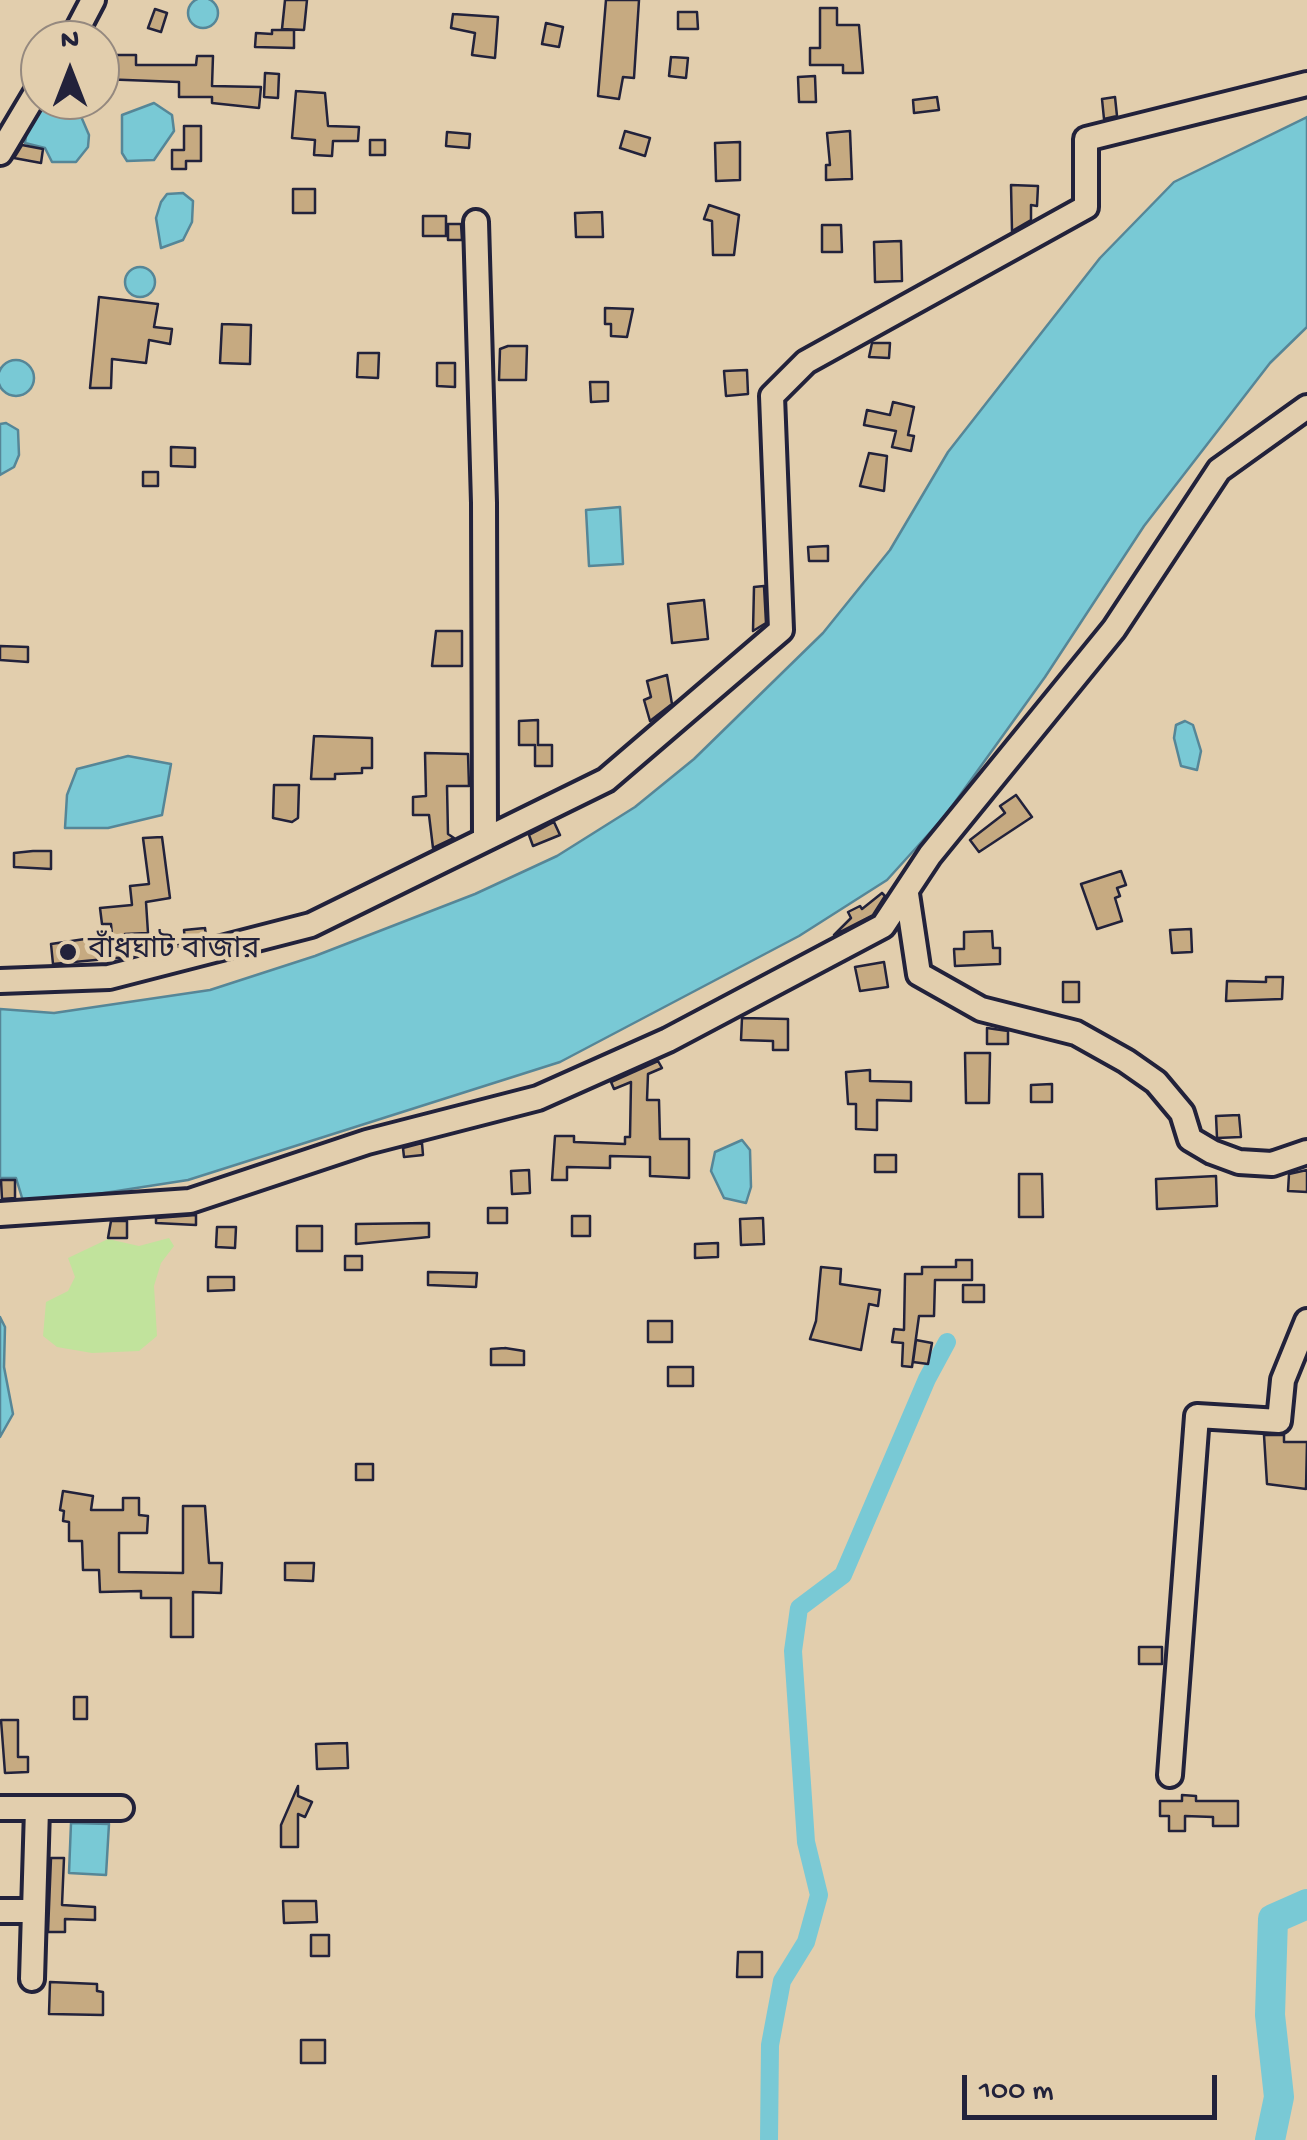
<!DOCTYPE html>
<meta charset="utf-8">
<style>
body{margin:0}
#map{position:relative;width:1307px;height:2140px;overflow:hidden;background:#e2cead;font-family:"Gochi Hand",sans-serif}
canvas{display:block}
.north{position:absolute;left:20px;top:20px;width:100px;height:100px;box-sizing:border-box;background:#e2cead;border:2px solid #95897f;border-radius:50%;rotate:0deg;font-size:28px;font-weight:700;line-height:40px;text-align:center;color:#22223b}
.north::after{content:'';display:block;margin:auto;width:35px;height:45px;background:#22223b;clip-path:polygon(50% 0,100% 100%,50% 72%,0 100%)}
.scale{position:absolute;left:962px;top:2075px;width:255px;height:45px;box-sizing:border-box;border:5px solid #22223b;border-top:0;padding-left:12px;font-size:30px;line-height:35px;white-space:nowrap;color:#22223b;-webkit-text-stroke:8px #e2cead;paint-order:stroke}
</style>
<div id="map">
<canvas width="1307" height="2140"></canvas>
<div class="north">N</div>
<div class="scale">100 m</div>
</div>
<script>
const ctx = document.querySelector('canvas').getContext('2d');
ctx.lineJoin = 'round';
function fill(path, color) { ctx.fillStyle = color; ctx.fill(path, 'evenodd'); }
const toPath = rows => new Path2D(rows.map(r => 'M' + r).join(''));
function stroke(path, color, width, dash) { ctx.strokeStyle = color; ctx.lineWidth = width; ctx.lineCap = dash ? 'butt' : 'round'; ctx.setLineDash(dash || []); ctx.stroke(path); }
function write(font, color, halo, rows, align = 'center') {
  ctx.font = font + ' "Gochi Hand","Noto Sans Bengali",sans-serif'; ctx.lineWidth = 9; ctx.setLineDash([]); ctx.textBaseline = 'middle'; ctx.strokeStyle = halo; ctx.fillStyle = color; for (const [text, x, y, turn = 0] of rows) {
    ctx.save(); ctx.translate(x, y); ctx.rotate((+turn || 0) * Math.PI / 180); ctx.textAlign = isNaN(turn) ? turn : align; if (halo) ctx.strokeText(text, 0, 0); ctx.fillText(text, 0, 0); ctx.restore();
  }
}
const green = toPath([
 [169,1238,174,1246,161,1263,154,1286,157,1336,139,1351,92,1353,57,1347,43,1336,46,1302,68,1291,75,1277,68,1258,108,1239,139,1246]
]);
const water = toPath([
 '188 13a15 15 0 1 1 30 0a15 15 0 1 1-30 0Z',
 [48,100,74,100,89,135,88,147,76,162,52,162,45,148,25,143,27,129,48,100],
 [154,103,172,115,174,131,154,160,127,161,122,153,122,115,154,103],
 [1307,117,1307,327,1270,363,1144,526,1045,677,945,816,887,880,799,936,560,1062,188,1180,46,1202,23,1201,16,1178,0,1178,0,1009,54,1013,210,990,315,956,475,894,557,856,635,807,694,759,823,633,890,550,948,452,1100,258,1174,182,1307,117],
 [183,193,193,201,192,222,183,240,161,248,156,218,161,202,167,194,183,193],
 '125 282a15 15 0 1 1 30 0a15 15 0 1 1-30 0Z',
 '-2 378a18 18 0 1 1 36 0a18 18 0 1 1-36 0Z',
 [6,423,18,430,19,455,14,467,0,475,0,424,6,423],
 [620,507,623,564,589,566,586,510,620,507],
 [1185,721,1193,725,1201,751,1197,770,1181,766,1174,738,1176,725,1185,721],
 [128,756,171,764,162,815,108,828,65,828,67,795,77,769,128,756],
 [742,1140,750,1150,751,1187,746,1203,724,1198,711,1171,715,1152,742,1140],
 [0,1317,5,1327,4,1367,13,1414,0,1437,0,1317],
 [71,1823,109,1824,106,1875,69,1873,71,1823]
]);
const canal = toPath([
 [769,2140,770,2045,782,1981,806,1942,819,1895,806,1842,793,1651,799,1608,843,1575,927,1379,947,1342]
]);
const river = toPath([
 [1270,2140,1279,2097,1270,2015,1273,1919,1307,1904]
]);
const building = toPath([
 [285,0,307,0,304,30,282,29,285,0],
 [606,0,639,0,634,78,623,77,619,99,598,96,606,0],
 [820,8,837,8,837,25,859,25,863,73,843,73,843,65,810,65,810,48,820,48,820,8],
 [155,9,167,13,161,32,148,28,155,9],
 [678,12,697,12,698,29,678,29,678,12],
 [453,14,498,17,495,58,472,55,475,33,451,28,453,14],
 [546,23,563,27,559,47,542,44,546,23],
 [272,30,294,30,294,48,255,47,256,33,272,34,272,30],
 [100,55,136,55,136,65,196,65,197,56,213,56,212,86,261,87,259,108,212,103,212,97,179,97,179,82,100,79,100,55],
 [671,57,688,58,686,78,669,76,671,57],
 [265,73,279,74,278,98,264,97,265,73],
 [815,76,816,102,799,102,798,77,815,76],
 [296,91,325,93,328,126,359,127,358,141,333,141,332,156,314,155,315,140,292,138,296,91],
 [937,97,939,110,914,113,913,100,937,97],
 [1115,97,1117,116,1104,119,1102,99,1115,97],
 [184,126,201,126,201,161,186,161,186,169,172,169,172,150,184,150,184,126],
 [625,131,650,138,645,156,620,148,625,131],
 [850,131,852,179,826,180,826,165,830,165,827,133,850,131],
 [447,132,470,134,469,148,446,146,447,132],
 [370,140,385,140,385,155,370,155,370,140],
 [740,142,740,180,716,181,715,143,740,142],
 [22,145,43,149,41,163,14,158,22,145],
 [1011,185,1038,186,1037,206,1031,205,1031,220,1012,231,1011,185],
 [293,189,315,189,315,213,293,213,293,189],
 [709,205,739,215,734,255,713,255,712,221,704,219,709,205],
 [602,212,603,237,576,237,575,213,602,212],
 [423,216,446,216,446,236,423,236,423,216],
 [448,224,461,224,462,240,448,240,448,224],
 [822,225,841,225,842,252,822,252,822,225],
 [901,241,902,281,875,282,874,242,901,241],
 [99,297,158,304,154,327,172,329,170,344,149,340,146,363,112,359,111,388,90,388,99,297],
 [605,308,633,309,627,337,611,336,611,324,605,324,605,308],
 [222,324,251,325,250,364,220,363,222,324],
 [872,343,890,343,889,358,869,357,872,343],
 [508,346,527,346,526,380,499,380,500,349,508,346],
 [358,353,379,353,378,378,357,377,358,353],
 [437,363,455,363,455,387,437,386,437,363],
 [747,370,748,394,726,396,724,371,747,370],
 [590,382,608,382,608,401,591,402,590,382],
 [893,402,914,407,908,435,914,436,911,451,892,447,896,431,864,425,867,410,890,415,893,402],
 [171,447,195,448,195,467,171,466,171,447],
 [869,453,887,456,884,491,860,486,869,453],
 [143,472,158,472,158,486,143,486,143,472],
 [828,546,828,561,809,561,808,547,828,546],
 [764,586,766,623,753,631,754,587,764,586],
 [704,600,708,639,672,643,668,604,704,600],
 [436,631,462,631,462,666,432,666,436,631],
 [0,646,28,647,28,662,0,660,0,646],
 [667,675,672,704,650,721,644,700,651,697,647,681,667,675],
 [538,720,538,745,552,745,552,766,535,766,535,745,519,745,519,721,538,720],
 [314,736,372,738,372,768,362,768,362,773,335,774,335,779,311,779,314,736],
 [425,753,468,754,469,786,447,786,448,834,454,838,433,848,429,815,413,815,413,797,426,796,425,753],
 [274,785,299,785,298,818,292,822,273,818,274,785],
 [1016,795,1032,817,979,852,970,840,1005,813,1000,806,1016,795],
 [554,822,560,835,533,846,529,835,554,822],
 [162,837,170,898,146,902,148,933,125,934,127,957,53,964,51,944,112,935,111,924,102,924,100,908,132,905,130,886,149,884,143,838,162,837],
 [33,851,51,851,51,869,14,867,14,853,33,851],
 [1121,871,1126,885,1117,888,1120,896,1115,898,1122,921,1097,929,1081,884,1121,871],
 [882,893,885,896,873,915,834,935,851,918,848,912,860,906,862,909,882,893],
 [205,928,206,937,185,942,184,930,205,928],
 [1191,929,1192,952,1172,953,1170,930,1191,929],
 [992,931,993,948,1000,948,1000,964,955,966,954,949,964,949,964,932,992,931],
 [884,962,888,987,860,991,855,967,884,962],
 [1266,977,1283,977,1282,999,1226,1001,1227,981,1266,982,1266,977],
 [1063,982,1079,982,1079,1002,1063,1002,1063,982],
 [742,1018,788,1019,788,1050,773,1050,773,1041,741,1040,742,1018],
 [987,1028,1008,1031,1008,1044,987,1044,987,1028],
 [965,1053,990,1053,989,1103,966,1103,965,1053],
 [658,1061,662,1068,648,1074,647,1100,659,1100,660,1139,689,1139,689,1178,650,1176,650,1157,610,1156,610,1168,567,1167,567,1180,552,1180,555,1136,574,1136,574,1142,625,1144,625,1137,630,1137,631,1082,614,1089,611,1082,658,1061],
 [870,1070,870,1081,911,1082,911,1101,877,1100,877,1130,856,1129,856,1104,848,1104,846,1072,870,1070],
 [1052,1084,1052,1102,1031,1102,1031,1085,1052,1084],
 [1239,1115,1241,1137,1217,1138,1216,1116,1239,1115],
 [422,1143,423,1155,404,1157,403,1148,422,1143],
 [875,1155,896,1155,896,1172,875,1172,875,1155],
 [529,1170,530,1193,512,1194,511,1171,529,1170],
 [1307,1170,1307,1192,1288,1191,1289,1174,1307,1170],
 [1019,1174,1042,1174,1043,1217,1019,1217,1019,1174],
 [1216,1176,1217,1206,1157,1209,1156,1179,1216,1176],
 [1,1180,15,1180,15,1198,2,1199,1,1180],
 [488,1208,507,1208,507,1223,488,1223,488,1208],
 [196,1215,196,1225,156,1223,156,1218,196,1215],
 [572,1216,590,1216,590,1236,572,1236,572,1216],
 [763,1218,764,1244,741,1245,740,1219,763,1218],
 [111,1221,127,1221,127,1238,108,1238,111,1221],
 [429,1223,429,1237,356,1244,356,1224,429,1223],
 [297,1226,322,1226,322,1251,297,1251,297,1226],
 [217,1227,236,1227,235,1248,216,1247,217,1227],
 [718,1243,718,1257,695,1258,695,1244,718,1243],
 [345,1256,362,1256,362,1270,345,1270,345,1256],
 [956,1260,972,1260,972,1280,935,1280,934,1316,919,1316,912,1367,902,1366,903,1343,892,1342,894,1329,904,1330,905,1274,922,1274,922,1267,956,1267,956,1260],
 [821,1267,841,1269,840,1284,880,1290,878,1306,869,1304,861,1350,810,1339,816,1321,821,1267],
 [428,1272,477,1273,476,1287,428,1285,428,1272],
 [208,1277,234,1277,234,1290,208,1291,208,1277],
 [963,1285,984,1285,984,1302,963,1302,963,1285],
 [648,1321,672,1321,672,1342,648,1342,648,1321],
 [916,1340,932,1343,928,1364,913,1362,916,1340],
 [505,1348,524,1351,524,1365,491,1365,491,1349,505,1348],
 [668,1367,693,1367,693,1386,668,1386,668,1367],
 [1264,1435,1284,1435,1284,1442,1307,1442,1306,1489,1267,1484,1264,1435],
 [356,1464,373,1464,373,1480,356,1480,356,1464],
 [63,1491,93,1496,91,1510,123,1510,123,1498,139,1498,139,1515,148,1516,147,1533,119,1533,119,1572,183,1573,183,1506,205,1506,209,1563,222,1563,221,1593,193,1592,193,1637,171,1637,171,1598,141,1598,141,1591,100,1592,99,1570,83,1570,82,1541,69,1541,69,1522,63,1521,64,1511,60,1510,63,1491],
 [285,1563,314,1563,313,1581,285,1580,285,1563],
 [1139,1647,1162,1647,1162,1664,1139,1664,1139,1647],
 [74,1697,87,1697,87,1719,74,1719,74,1697],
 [1,1720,18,1720,18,1757,28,1757,28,1772,5,1773,1,1720],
 [347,1743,348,1768,317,1769,316,1744,347,1743],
 [298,1786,298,1796,312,1802,305,1817,298,1814,298,1847,281,1847,281,1825,298,1786],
 [1182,1795,1196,1796,1196,1801,1238,1801,1238,1826,1213,1826,1213,1817,1185,1816,1185,1831,1169,1831,1169,1816,1160,1816,1160,1801,1182,1801,1182,1795],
 [51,1858,64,1858,62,1905,95,1907,95,1920,65,1919,65,1932,48,1932,51,1858],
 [283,1901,316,1901,317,1922,284,1923,283,1901],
 [311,1935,329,1935,329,1956,311,1956,311,1935],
 [738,1952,762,1952,762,1977,737,1977,738,1952],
 [50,1982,97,1984,97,1991,103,1992,103,2015,49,2014,50,1982],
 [301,2040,325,2040,325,2063,301,2063,301,2040]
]);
const minor = toPath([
 [72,40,93,0],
 [0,153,40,86],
 [476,222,484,503,485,836],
 [907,894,919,974,981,1009,1076,1033,1126,1061,1156,1082,1182,1113,1190,1139,1212,1152,1239,1162,1272,1164,1307,1152],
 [0,981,109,977,311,925,606,780,781,630,772,396,806,362,1086,207,1086,139,1307,84],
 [0,1214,190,1201,367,1142,538,1098,668,1040,883,926,930,855,1114,629,1219,470,1307,407],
 [1170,1775,1197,1416,1279,1421,1283,1380,1307,1321],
 [0,1808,121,1808],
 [0,1911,32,1911],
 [32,1979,37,1809]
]);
const markers = [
 [68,952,10,"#22223b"]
];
const poiNames = [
 ["বাঁধঘাট বাজার",88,952]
];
fill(green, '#c1e39c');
fill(water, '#79c9d5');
stroke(water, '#568697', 2.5);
stroke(canal, '#79c9d5', 18);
stroke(river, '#79c9d5', 30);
fill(building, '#c6aa81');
stroke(building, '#22223b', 2.5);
stroke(minor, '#22223b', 30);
stroke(minor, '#e2cead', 22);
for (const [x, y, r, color] of markers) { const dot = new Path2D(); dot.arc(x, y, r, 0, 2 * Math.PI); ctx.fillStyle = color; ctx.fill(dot); stroke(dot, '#e2cead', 4); }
write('30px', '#22223b', '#e2cead', poiNames, 'left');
</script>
